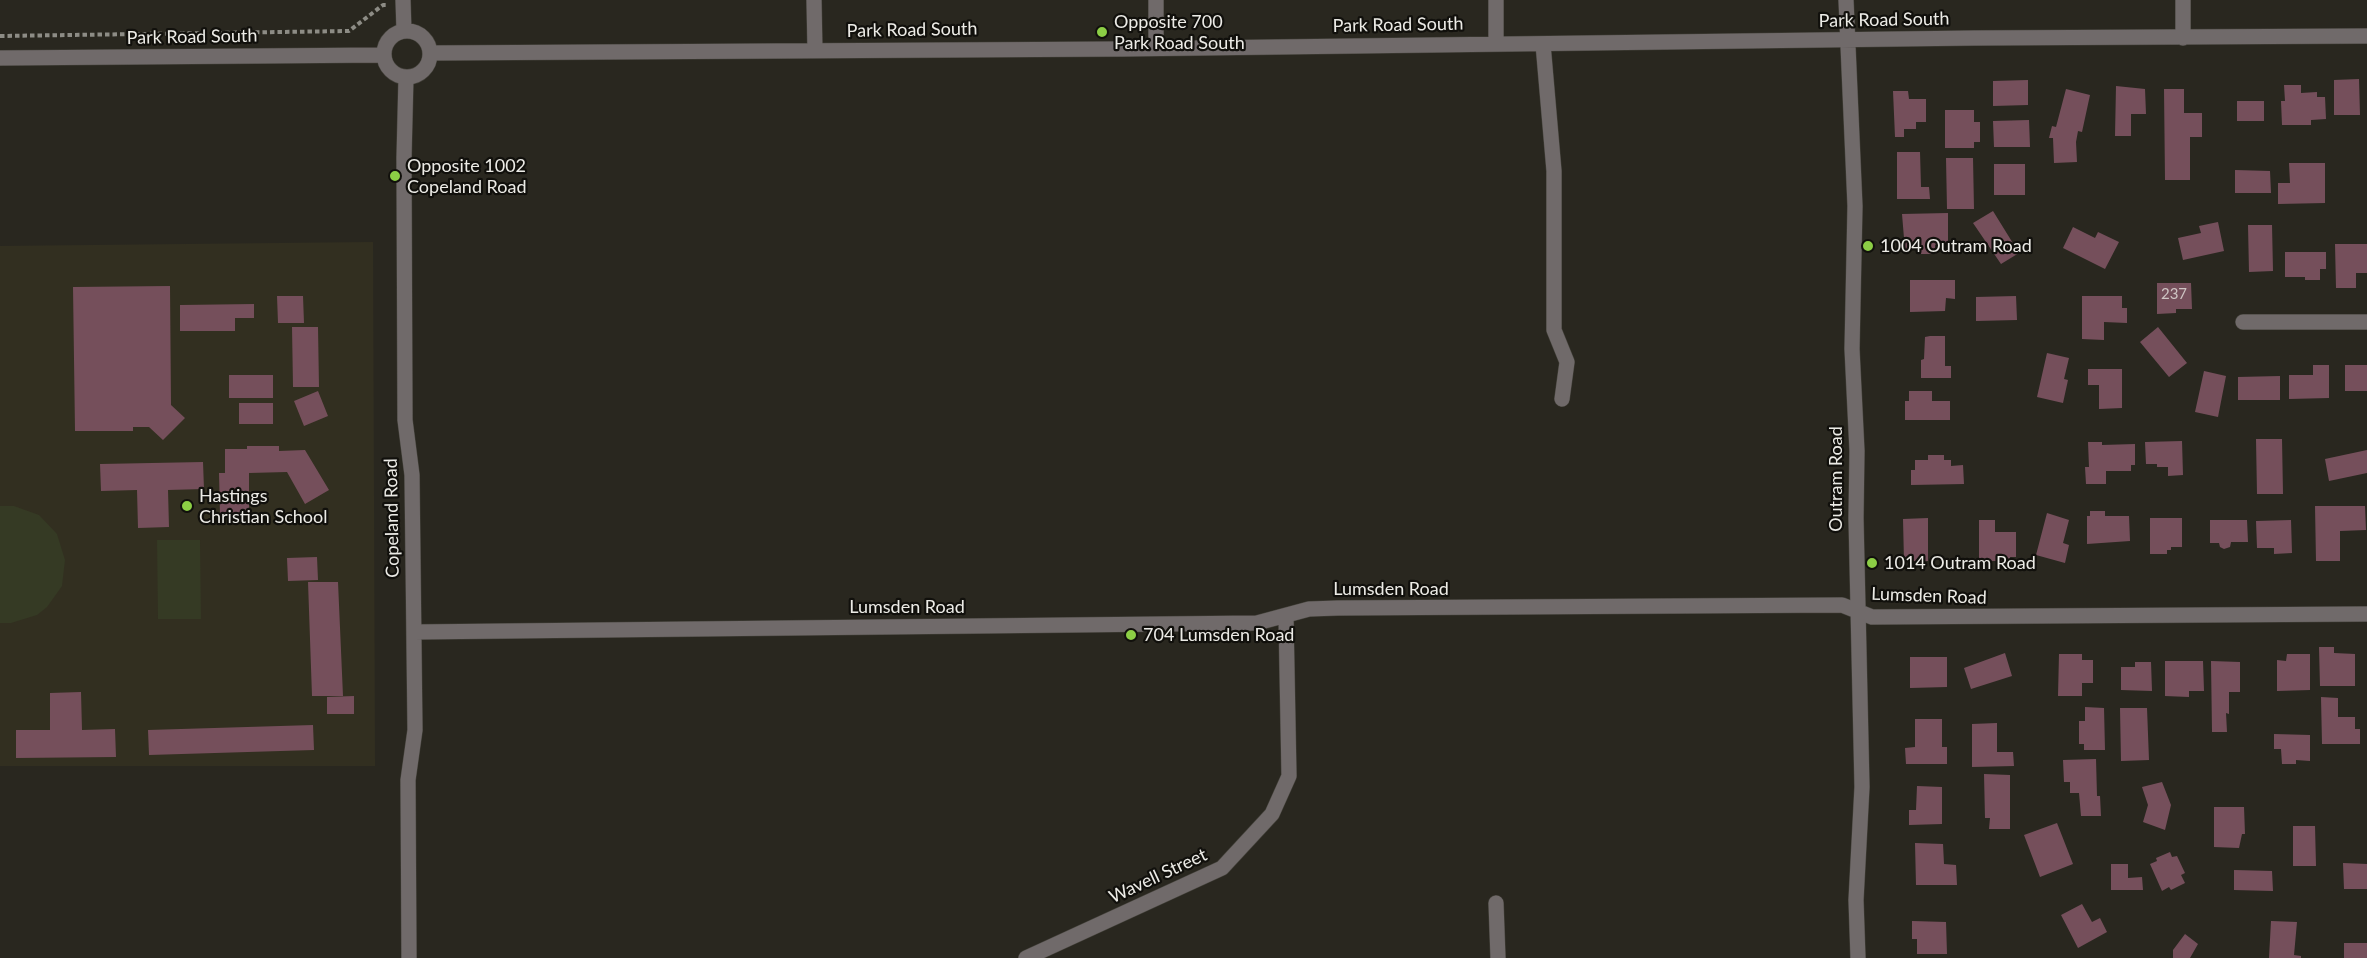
<!DOCTYPE html>
<style>
body{margin:0}
canvas{display:block;background:#29271f}
</style>
<canvas width="2367" height="958"></canvas>
<script>
const ctx = document.querySelector('canvas').getContext('2d');
ctx.lineJoin = 'round';
function fill(path, color) { ctx.fillStyle = color; ctx.fill(path, 'evenodd'); }
const toPath = rows => new Path2D(rows.map(r => 'M' + r).join(''));
function stroke(path, color, width, dash) { ctx.strokeStyle = color; ctx.lineWidth = width; ctx.lineCap = dash ? 'butt' : 'round'; ctx.setLineDash(dash || []); ctx.stroke(path); }
function write(font, color, halo, rows, align = 'center') {
  ctx.font = font + ' Lato,sans-serif'; ctx.lineWidth = 4.5; ctx.setLineDash([]); ctx.textBaseline = 'middle'; ctx.strokeStyle = halo; ctx.fillStyle = color; for (const [text, x, y, turn = 0] of rows) {
    ctx.save(); ctx.translate(x, y); ctx.rotate((+turn || 0) * Math.PI / 180); ctx.textAlign = isNaN(turn) ? turn : align; if (halo) ctx.strokeText(text, 0, 0); ctx.fillText(text, 0, 0); ctx.restore();
  }
}
const built = toPath([
 [373,242,375,766,0,766,0,246]
]);
const green = toPath([
 [0,506,14,506,39,515,57,534,65,560,62,586,47,607,37,615,11,623,0,623],
 [157,540,200,540,201,619,158,619]
]);
const building = toPath([
 [2359,79,2360,115,2334,115,2334,80],
 [2028,80,2028,105,1993,106,1993,81],
 [2284,85,2301,85,2301,93,2317,92,2317,97,2325,97,2326,119,2311,120,2311,125,2282,125,2281,101,2285,101],
 [2116,86,2145,89,2146,114,2131,114,2131,136,2115,136],
 [2066,89,2090,95,2082,132,2078,131,2076,142,2077,162,2054,163,2053,138,2049,138,2052,126,2056,127],
 [2164,89,2184,89,2184,113,2202,113,2202,137,2190,137,2190,180,2165,180],
 [1893,91,1908,91,1909,99,1926,99,1926,122,1916,122,1916,129,1904,129,1904,137,1895,137],
 [2237,101,2264,101,2264,121,2237,121],
 [1945,110,1974,110,1974,122,1980,122,1980,142,1974,142,1974,148,1945,148],
 [2029,120,2030,147,1994,147,1993,121],
 [1897,152,1920,152,1921,187,1929,187,1930,199,1897,199],
 [1946,158,1973,158,1974,209,1947,209],
 [2289,163,2325,163,2325,203,2278,204,2278,183,2290,183],
 [1994,164,2025,164,2025,195,1994,195],
 [2235,170,2270,171,2271,193,2235,193],
 [1993,211,2019,253,2001,264,1973,223],
 [1948,213,1948,245,1935,245,1936,254,1921,254,1921,250,1905,250,1902,214],
 [2218,222,2224,251,2183,260,2178,238,2201,233,2199,226],
 [2248,225,2272,225,2273,271,2249,272],
 [2073,227,2095,238,2098,232,2119,242,2105,269,2063,248],
 [2335,244,2367,244,2367,273,2356,273,2356,288,2336,288],
 [2285,252,2326,252,2326,269,2320,269,2320,280,2305,280,2305,277,2285,277],
 [1910,280,1955,280,1955,299,1946,298,1945,311,1910,312],
 [2157,283,2191,283,2192,309,2176,309,2176,313,2157,314],
 [170,286,171,405,185,418,163,440,149,427,133,427,133,431,75,431,73,287],
 [277,296,303,296,304,323,278,323],
 [2016,296,2017,320,1976,321,1976,297],
 [2082,296,2122,296,2122,308,2127,308,2127,323,2104,322,2104,340,2082,339],
 [254,304,254,318,235,318,235,331,180,331,180,305],
 [292,327,318,327,319,387,293,387],
 [2158,327,2187,363,2169,377,2140,342],
 [1930,336,1945,336,1945,366,1951,366,1951,378,1921,378,1921,360,1924,359,1925,337],
 [2047,353,2069,358,2064,379,2068,380,2063,403,2037,397],
 [2313,365,2329,365,2329,398,2289,399,2289,375,2313,375],
 [2345,365,2367,365,2367,391,2345,391],
 [2088,369,2122,369,2122,408,2099,409,2099,385,2088,385],
 [2204,371,2226,376,2218,417,2195,412],
 [229,375,273,375,273,398,229,398],
 [2280,376,2280,400,2238,400,2238,377],
 [318,391,328,416,304,426,294,401],
 [1909,391,1932,391,1932,401,1950,401,1950,420,1905,420,1905,401,1909,401],
 [239,403,273,403,273,424,239,424],
 [2256,439,2282,439,2283,494,2257,494],
 [2182,441,2183,475,2168,476,2168,467,2157,467,2157,464,2146,464,2145,442],
 [2088,442,2102,442,2102,445,2135,444,2135,465,2131,465,2131,471,2106,471,2106,484,2086,484,2085,467,2089,467],
 [247,446,279,446,279,451,305,450,329,490,305,504,287,472,249,473,249,516,220,516,219,473,225,473,225,449,247,449],
 [2367,450,2367,473,2329,481,2325,459],
 [1928,455,1944,455,1944,460,1951,460,1951,466,1963,465,1964,484,1911,485,1911,470,1915,470,1915,460,1928,460],
 [203,462,204,489,168,490,169,527,138,528,137,490,101,491,100,464],
 [2315,506,2365,506,2366,530,2340,531,2340,561,2316,561],
 [2090,511,2105,511,2105,516,2129,516,2130,541,2087,544,2087,516,2090,516],
 [2047,513,2069,520,2063,543,2069,545,2065,563,2036,555],
 [1928,518,1928,561,1904,561,1903,519],
 [2150,518,2182,518,2182,547,2171,547,2171,550,2167,550,2167,554,2150,554],
 [1979,520,1995,520,1995,532,2016,532,2016,557,2010,557,2010,561,1979,561],
 [2210,520,2247,520,2248,542,2231,542,2230,547,2224,549,2220,547,2219,543,2210,543],
 [2291,520,2292,553,2274,554,2274,548,2257,548,2256,521],
 [317,557,318,580,288,581,287,558],
 [308,582,338,582,343,696,312,696],
 [2319,647,2334,647,2334,653,2355,654,2355,686,2320,686],
 [2005,653,2012,676,1971,689,1964,668],
 [2059,654,2082,654,2082,660,2093,660,2093,683,2082,683,2082,696,2058,696],
 [2287,654,2310,654,2310,690,2277,691,2277,660,2286,661],
 [1910,657,1947,657,1947,687,1910,688],
 [2165,661,2203,661,2204,691,2189,691,2189,697,2165,696],
 [2211,661,2240,662,2240,692,2229,692,2229,714,2226,713,2227,732,2212,732],
 [2135,662,2151,662,2152,691,2121,690,2121,667,2135,667],
 [81,692,82,730,115,729,116,757,16,758,16,730,50,730,50,693],
 [354,696,354,714,327,714,327,697],
 [2321,697,2338,698,2338,717,2355,717,2355,729,2360,729,2360,744,2322,744],
 [2085,707,2104,708,2105,750,2084,750,2084,744,2079,744,2079,721,2085,721],
 [2120,708,2147,708,2149,760,2121,761],
 [1915,719,1942,719,1942,747,1947,747,1947,764,1906,764,1905,748,1915,747],
 [1997,723,1997,752,2013,752,2014,766,1972,767,1972,724],
 [313,725,314,750,149,755,148,730],
 [2274,734,2310,735,2310,761,2296,760,2296,764,2282,764,2281,749,2274,749],
 [2096,759,2097,796,2100,796,2101,816,2081,816,2079,793,2070,793,2070,782,2064,782,2063,760],
 [1984,774,2010,775,2010,829,1989,829,1990,818,1985,818],
 [2162,782,2171,805,2165,830,2143,822,2148,805,2142,787],
 [1917,786,1942,787,1942,824,1909,825,1909,810,1916,810],
 [2214,807,2244,807,2245,834,2242,834,2239,848,2214,847],
 [2057,823,2073,864,2040,877,2024,835],
 [2293,826,2315,826,2316,866,2293,866],
 [1915,843,1943,844,1944,864,1956,865,1957,885,1916,885],
 [2170,852,2172,857,2177,856,2185,873,2181,875,2185,883,2171,890,2169,887,2162,891,2150,864,2157,861,2156,858],
 [2343,863,2367,864,2367,889,2344,889],
 [2111,864,2128,864,2128,878,2142,877,2143,890,2111,890],
 [2234,870,2272,871,2273,891,2234,890],
 [2082,904,2092,922,2100,918,2107,932,2078,948,2061,915],
 [1912,921,1946,922,1947,954,1917,954,1917,939,1912,939],
 [2271,921,2297,922,2294,955,2301,956,2301,958,2269,958],
 [2185,934,2198,944,2190,958,2173,958,2173,950],
 [2344,943,2367,943,2367,958,2344,958]
]);
const path = toPath([
 [0,36,349,31,383,5,388,5]
]);
const minor = toPath([
 [403,0,404,31],
 [814,0,815,51],
 [1156,0,1156,48],
 [1496,0,1496,44],
 [1846,0,1855,206,1852,349,1857,451,1856,518,1862,787,1856,900,1858,958],
 [2183,0,2183,38],
 '384 54a23 23 0 1 1 46 0a23 23 0 1 1-46 0Z',
 [1543,44,1554,171,1554,330,1567,362,1562,399],
 [430,53,1122,49,1975,38,2367,36],
 [0,58,384,55],
 [406,77,404,158,405,420,412,475,415,730,408,780,409,958],
 [2243,322,2367,322],
 [414,632,1257,623,1309,609,1338,608,1842,605,1872,617,2367,614],
 [1496,903,1498,958],
 [1026,958,1222,868,1272,814,1289,776,1286,617]
]);
const markers = [
 [1102,32,6,"#8cce45"],
 [395,176,6,"#8cce45"],
 [1868,246,6,"#8cce45"],
 [187,506,6,"#8cce45"],
 [1872,563,6,"#8cce45"],
 [1131,635,6,"#8cce45"]
];
const numberNames = [
 ["237",2174,294]
];
const streetNames = [
 ["Park Road South",1884,20,-1],
 ["Park Road South",1398,25,-1],
 ["Park Road South",912,30,-1],
 ["Park Road South",192,37,-1],
 ["Outram Road",1836,479,-90],
 ["Copeland Road",392,518,-91],
 ["Lumsden Road",1391,589],
 ["Lumsden Road",1929,596,2],
 ["Lumsden Road",907,607],
 ["Wavell Street",1158,876,-25]
];
const poiNames = [
 ["Opposite 700",1114,22],
 ["Park Road South",1114,43],
 ["Opposite 1002",407,166],
 ["Copeland Road",407,187],
 ["1004 Outram Road",1880,246],
 ["Hastings",199,496],
 ["Christian School",199,517],
 ["1014 Outram Road",1884,563],
 ["704 Lumsden Road",1143,635]
];
fill(built, '#322f20');
fill(green, '#353a24');
fill(building, '#754f5b');
stroke(minor, '#44423b', 16);
stroke(path, '#8d8c85', 4, [4.5, 3]);
stroke(minor, '#706a6a', 15);
for (const [x, y, r, color] of markers) { const dot = new Path2D(); dot.arc(x, y, r, 0, 2 * Math.PI); ctx.fillStyle = color; ctx.fill(dot); stroke(dot, '#11100c', 2); }
write('15px', '#cec4c3', null, numberNames);
write('18px', '#ecebe6', '#11100c', streetNames);
write('18px', '#ecebe6', '#11100c', poiNames, 'left');
</script>
